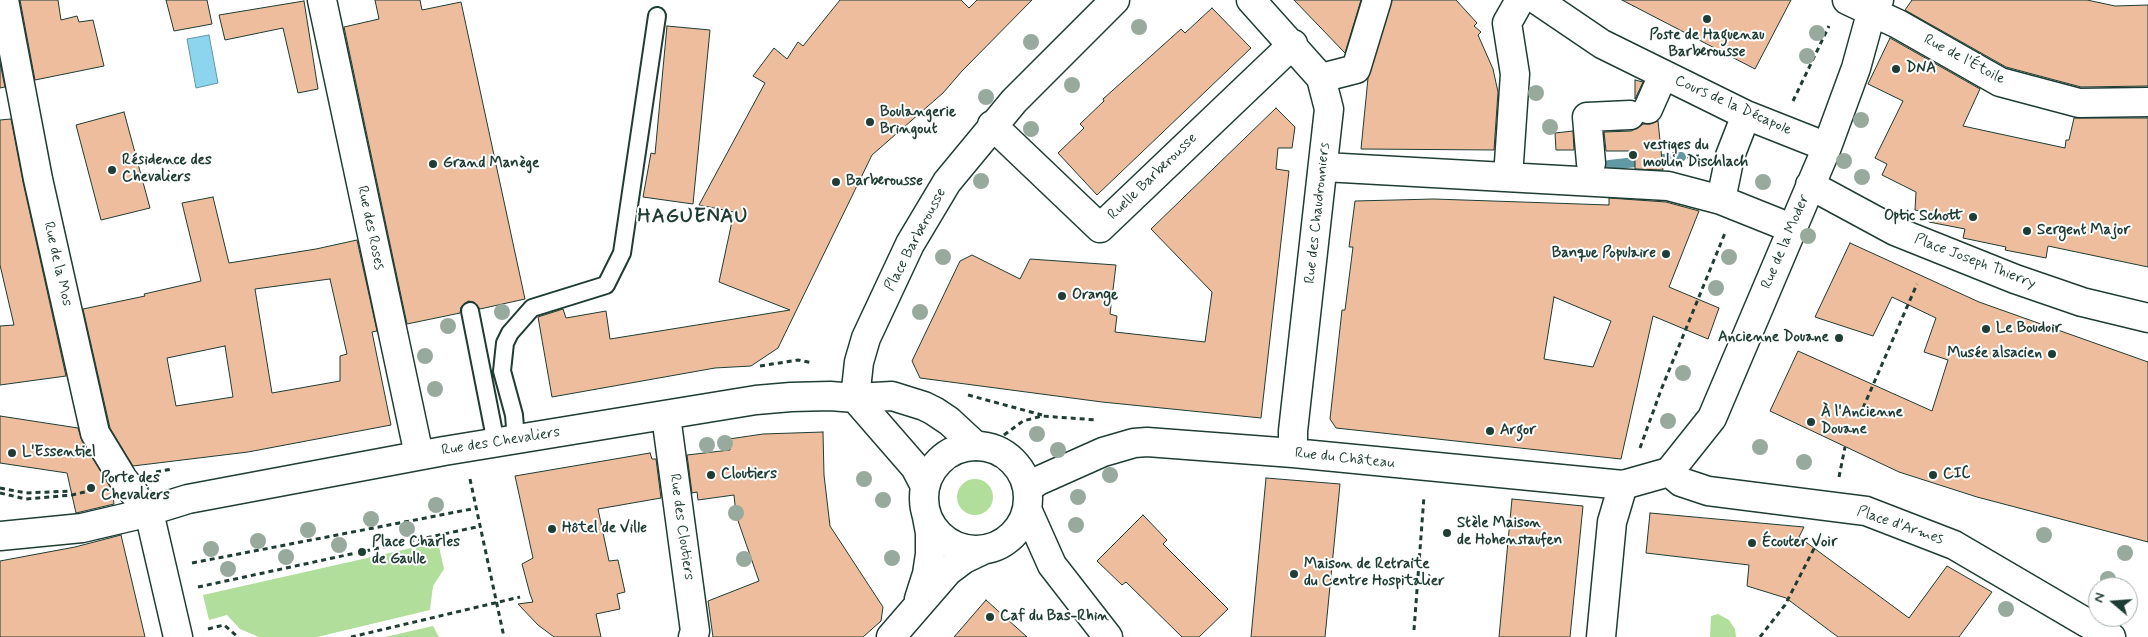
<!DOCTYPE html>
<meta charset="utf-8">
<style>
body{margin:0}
#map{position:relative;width:2148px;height:637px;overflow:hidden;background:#fff;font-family:Mynerve,sans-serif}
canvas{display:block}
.north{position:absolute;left:2088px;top:577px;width:50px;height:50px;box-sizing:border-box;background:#fff;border:1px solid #a5b1ae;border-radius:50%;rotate:288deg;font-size:14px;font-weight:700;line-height:20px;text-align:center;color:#1f3d34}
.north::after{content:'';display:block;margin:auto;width:18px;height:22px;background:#1f3d34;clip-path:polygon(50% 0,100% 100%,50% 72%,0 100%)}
</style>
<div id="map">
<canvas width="2148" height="637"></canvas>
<div class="north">N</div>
</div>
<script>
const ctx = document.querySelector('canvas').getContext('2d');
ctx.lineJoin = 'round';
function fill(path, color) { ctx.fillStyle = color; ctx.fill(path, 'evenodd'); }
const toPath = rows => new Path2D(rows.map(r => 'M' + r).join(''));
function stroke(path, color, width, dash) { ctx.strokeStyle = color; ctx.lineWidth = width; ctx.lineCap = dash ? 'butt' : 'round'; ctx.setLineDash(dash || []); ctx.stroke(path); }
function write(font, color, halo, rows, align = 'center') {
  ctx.font = font + ' Mynerve,sans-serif'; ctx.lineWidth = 4; ctx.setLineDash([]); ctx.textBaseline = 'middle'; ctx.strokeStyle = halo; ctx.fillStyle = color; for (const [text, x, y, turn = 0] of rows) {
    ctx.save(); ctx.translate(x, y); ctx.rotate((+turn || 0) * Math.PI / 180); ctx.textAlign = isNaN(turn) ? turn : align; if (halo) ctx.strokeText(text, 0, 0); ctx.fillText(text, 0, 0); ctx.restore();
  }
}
const green = toPath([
 '957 497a18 18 0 1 1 36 0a18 18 0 1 1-36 0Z',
 [438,542,444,569,433,586,430,610,317,637,259,637,240,629,227,615,209,620,203,595],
 [1718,614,1729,620,1735,629,1736,637,1710,637,1711,616],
 [433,626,439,637,385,637]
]);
const water = toPath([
 [209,35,218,83,196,88,187,39,209,35]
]);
const stream = toPath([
 [1609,165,1681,157]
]);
const building = toPath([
 [20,0,58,0,61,20,77,16,79,22,93,20,104,66,35,80,20,0],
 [166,0,207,0,212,24,174,31,166,0],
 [375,0,420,0,422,10,461,2,525,299,480,309,474,302,468,301,461,307,460,313,407,324,344,27,379,19,375,0],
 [840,0,961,0,969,8,977,0,1032,0,962,71,943,93,872,155,778,348,751,366,715,368,552,397,538,317,563,309,566,318,606,311,610,339,790,310,719,282,734,212,699,205,765,83,753,76,774,48,787,59,798,42,803,46,840,0],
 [1294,0,1361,0,1345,53,1294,0],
 [1392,0,1456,0,1477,23,1474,26,1481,32,1478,35,1493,69,1498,92,1494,150,1361,149,1368,78,1392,0],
 [1622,0,1791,0,1755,69,1622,0],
 [1912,0,2087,0,2115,6,2148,5,2148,86,2081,87,2006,67,1905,10,1912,0],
 [304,1,318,89,298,93,283,28,225,40,219,15,304,1],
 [1212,8,1251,48,1097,195,1058,153,1084,128,1080,124,1104,101,1103,99,1181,29,1185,33,1212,8],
 [667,26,710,30,693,204,643,197,651,153,655,154,667,26],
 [1890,38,1980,89,1963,126,2065,148,2066,140,2069,140,2074,118,2148,118,2148,267,2048,246,2046,258,2005,250,2006,247,1963,238,1965,229,1929,222,1931,214,1915,210,1916,192,1882,175,1887,164,1875,158,1903,101,1868,84,1890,38],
 [0,63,5,87,0,88,0,63],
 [1635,80,1643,82,1635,99,1635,80],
 [1276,108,1295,127,1292,148,1278,148,1276,169,1289,171,1261,418,1102,402,920,378,912,361,960,261,972,255,1020,279,1030,259,1116,265,1110,314,1117,316,1115,332,1205,342,1212,292,1151,229,1276,108],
 [124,112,150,208,101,220,76,125,124,112],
 [11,119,23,182,66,376,0,385,0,326,14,325,0,265,0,120,11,119],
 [1658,121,1663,170,1635,169,1635,151,1606,151,1604,132,1631,131,1638,128,1643,124,1650,124,1658,121],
 [1573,131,1574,150,1556,150,1555,133,1573,131],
 [213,197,229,263,316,249,357,240,377,331,372,332,391,425,248,452,133,466,110,428,83,309,145,296,144,294,201,281,182,203,213,197],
 [330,279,347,354,340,356,340,381,272,393,255,289,330,279],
 [225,346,233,397,176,406,167,358,225,346],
 [1609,198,1666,202,1699,211,1669,287,1719,308,1708,339,1653,316,1621,459,1336,428,1330,419,1342,310,1345,310,1353,247,1349,247,1355,201,1434,199,1609,205,1609,198],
 [1554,297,1611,321,1593,367,1544,359,1554,297],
 [1850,243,1979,302,2148,362,2148,542,1977,497,1899,472,1770,411,1798,351,1932,411,1948,360,1924,352,1936,318,1892,297,1873,336,1815,317,1850,243],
 [0,416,78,428,82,441,112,490,114,504,76,513,67,473,0,463,0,416],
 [823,432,824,475,830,526,883,607,881,621,863,637,713,637,708,601,759,581,736,515,734,495,698,500,697,492,692,493,687,455,730,450,729,439,763,434,823,432],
 [650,453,652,459,656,459,661,498,598,509,609,561,618,560,625,592,617,594,620,609,596,614,601,637,554,637,538,625,518,604,533,602,530,594,522,564,533,558,515,476,650,453],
 [1266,478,1340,484,1325,637,1251,637,1266,478],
 [1512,499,1583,506,1570,637,1499,637,1512,499],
 [1650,513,1804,527,1799,537,1909,618,1947,566,1992,592,1959,637,1838,637,1786,598,1747,586,1749,565,1646,553,1650,513],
 [1143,515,1167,540,1163,544,1228,609,1199,637,1182,637,1126,582,1122,585,1097,561,1143,515],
 [121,535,145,637,0,637,0,561,75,547,121,535],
 [986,600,1027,637,954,637,986,600]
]);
const path = toPath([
 [1793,101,1829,26],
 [1687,157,1699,156],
 [760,366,798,360,813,363],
 [968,395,1042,415],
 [1863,408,1917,284],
 [1004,435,1023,421,1042,416,1097,420],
 [1640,448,1661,390,1725,233],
 [156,472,172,469],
 [1839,477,1845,447],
 [470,479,504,637],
 [0,488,26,493,71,491],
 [0,493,26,499,72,495,93,490],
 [192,563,477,508],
 [198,587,481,526],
 [208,629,224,625,238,637],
 [1414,630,1424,496],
 [351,637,520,597],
 [1760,637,1785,605,1821,535]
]);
const lane = toPath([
 [470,311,496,443],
 [516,440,514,415,502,371,505,343,510,333,532,308,606,285,622,253,657,16]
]);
const street = toPath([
 [4,0,38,179,95,433,123,479,149,512,178,637],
 [322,0,419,455],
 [1251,0,1321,78,1329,109,1293,431,1293,453],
 [1537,0,1602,44,1746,115,1827,147],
 [1847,0,1898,24,2000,82,2079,103,2148,102],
 [1321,78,1356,69,1377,0],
 [1648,109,1663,75],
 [992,125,1100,228,1293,44],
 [1591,163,1587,117,1630,115],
 [1324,167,1668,186,1721,200,1791,228],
 [1508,177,1515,74,1507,23,1520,0],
 [1810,185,1895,231,2015,279,2082,302,2148,318],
 [1721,200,1730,156,1746,115],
 [666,416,695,631,693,637],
 [1669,472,1712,418,1827,147,1856,68,1872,10,1879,0],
 [1669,472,1681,482,1708,491,1866,511,1954,545,2111,637],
 [925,486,915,467,855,398,859,362,866,338,910,244,947,182,1014,101,1115,0],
 [1028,488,1038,481,1103,452,1134,443,1147,442,1293,453,1623,485,1669,472],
 [0,536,82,528,133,516,188,499,444,451,756,400,791,397,830,396,855,398,892,396,924,406,934,411,949,421,976,446],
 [1601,637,1612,522,1623,485]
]);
const secondary = toPath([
 '924 498a52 52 0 1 1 104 0a52 52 0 1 1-104 0Z',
 [1027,509,1052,565,1108,637],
 [919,599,927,574,930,554,930,533,927,517],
 [891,637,948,571,964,559,983,550]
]);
const trees = [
 [1139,27],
 [1817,33],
 [1031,42],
 [1807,56],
 [1072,85],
 [1536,93],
 [986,97],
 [1861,120],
 [1550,127],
 [1031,129],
 [1844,161],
 [1862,177],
 [981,181],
 [1763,182],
 [1808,236],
 [943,257],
 [1729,257],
 [1716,288],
 [502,312],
 [920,312],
 [448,326],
 [425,356],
 [1683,373],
 [435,389],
 [1668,421],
 [1037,434],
 [725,443],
 [707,445],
 [1760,447],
 [1058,450],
 [1804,462],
 [1110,475],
 [864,479],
 [1078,497],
 [883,500],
 [436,505],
 [736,513],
 [371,519],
 [1076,525],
 [407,529],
 [308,530],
 [2044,535],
 [258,541],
 [339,545],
 [211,549],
 [2125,553],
 [286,557],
 [892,558],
 [744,559],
 [228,569],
 [2108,579],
 [2006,609]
];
const markers = [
 [1707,19,5,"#1f3d34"],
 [1896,69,5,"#1f3d34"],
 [870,122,5,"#1f3d34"],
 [1633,155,5,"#1f3d34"],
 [433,164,5,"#1f3d34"],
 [112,170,5,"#1f3d34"],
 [836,182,5,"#1f3d34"],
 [1973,217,5,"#1f3d34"],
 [2027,231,5,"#1f3d34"],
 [1666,254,5,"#1f3d34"],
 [1062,296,5,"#1f3d34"],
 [1986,329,5,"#1f3d34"],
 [1839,338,5,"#1f3d34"],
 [2052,354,5,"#1f3d34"],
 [1811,422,5,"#1f3d34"],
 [1490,431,5,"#1f3d34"],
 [12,453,5,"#1f3d34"],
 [711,475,5,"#1f3d34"],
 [1933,475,5,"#1f3d34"],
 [91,488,5,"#1f3d34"],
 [552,529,5,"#1f3d34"],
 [1447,533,5,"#1f3d34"],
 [1752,543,5,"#1f3d34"],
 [362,552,5,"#1f3d34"],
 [1294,574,5,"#1f3d34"],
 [990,617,5,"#1f3d34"]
];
const poiNames = [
 ["Poste de Haguenau",1707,36,"center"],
 ["Barberousse",1707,53,"center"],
 ["DNA",1906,69],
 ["Boulangerie",880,113],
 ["Bringout",880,130],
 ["vestiges du",1643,146],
 ["moulin Dischlach",1643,163],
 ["Résidence des",122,161],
 ["Chevaliers",122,178],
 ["Grand Manège",443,164],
 ["Barberousse",846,182],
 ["Optic Schott",1963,217,"right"],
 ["Sergent Major",2037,231],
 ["Banque Populaire",1656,254,"right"],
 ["Orange",1072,296],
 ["Le Boudoir",1996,329],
 ["Ancienne Douane",1829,338,"right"],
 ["Musée alsacien",2042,354,"right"],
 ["À l'Ancienne",1821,413],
 ["Douane",1821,430],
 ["Argor",1500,431],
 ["L'Essentiel",22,453],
 ["Cloutiers",721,475],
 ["CIC",1943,475],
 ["Porte des",101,479],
 ["Chevaliers",101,496],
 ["Stèle Maison",1457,524],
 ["de Hohenstaufen",1457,541],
 ["Hôtel de Ville",562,529],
 ["Place Charles",372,543],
 ["de Gaulle",372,560],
 ["Écouter Voir",1762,543],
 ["Maison de Retraite",1304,565],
 ["du Centre Hospitalier",1304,582],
 ["Caf du Bas-Rhin",1000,617]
];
const streetNames = [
 ["Rue de l'Étoile",1964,60,28],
 ["Cours de la Décapole",1733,106,24],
 ["Ruelle Barberousse",1153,177,-44],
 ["Rue des Chaudronniers",1318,213,-84],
 ["Rue des Roses",370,228,78],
 ["Place Barberousse",916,240,-62],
 ["Rue de la Moder",1786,242,-67],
 ["Place Joseph Thierry",1975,262,21],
 ["Rue de la Mos",57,264,77],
 ["Rue des Chevaliers",501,442,-9],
 ["Rue du Château",1345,459,6],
 ["Place d'Armes",1900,526,19],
 ["Rue des Cloutiers",681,527,82]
];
const districtNames = [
 ["HAGUENAU",693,218]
];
fill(green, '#b2de9c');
fill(water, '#8dd4ee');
stroke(water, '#6198a4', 1);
stroke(stream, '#6198a4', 10);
fill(building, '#edbd9d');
stroke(building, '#1f3d34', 1);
stroke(lane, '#1f3d34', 20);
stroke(street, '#1f3d34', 31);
stroke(secondary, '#1f3d34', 31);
stroke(path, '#1f3d34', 3, [5, 4]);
stroke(lane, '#fff', 16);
stroke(street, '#fff', 28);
stroke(secondary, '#fff', 28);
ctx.fillStyle = '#98aa9e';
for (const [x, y] of trees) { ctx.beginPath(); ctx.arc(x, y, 8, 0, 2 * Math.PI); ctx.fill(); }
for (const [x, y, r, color] of markers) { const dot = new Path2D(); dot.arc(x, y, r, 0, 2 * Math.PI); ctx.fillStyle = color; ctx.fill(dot); stroke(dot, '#fff', 2); }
write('bold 15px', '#1f3d34', '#fff', poiNames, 'left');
write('15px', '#1f3d34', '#fff', streetNames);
ctx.letterSpacing = '1px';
write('bold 20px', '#1f3d34', '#fff', districtNames);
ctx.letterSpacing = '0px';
</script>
